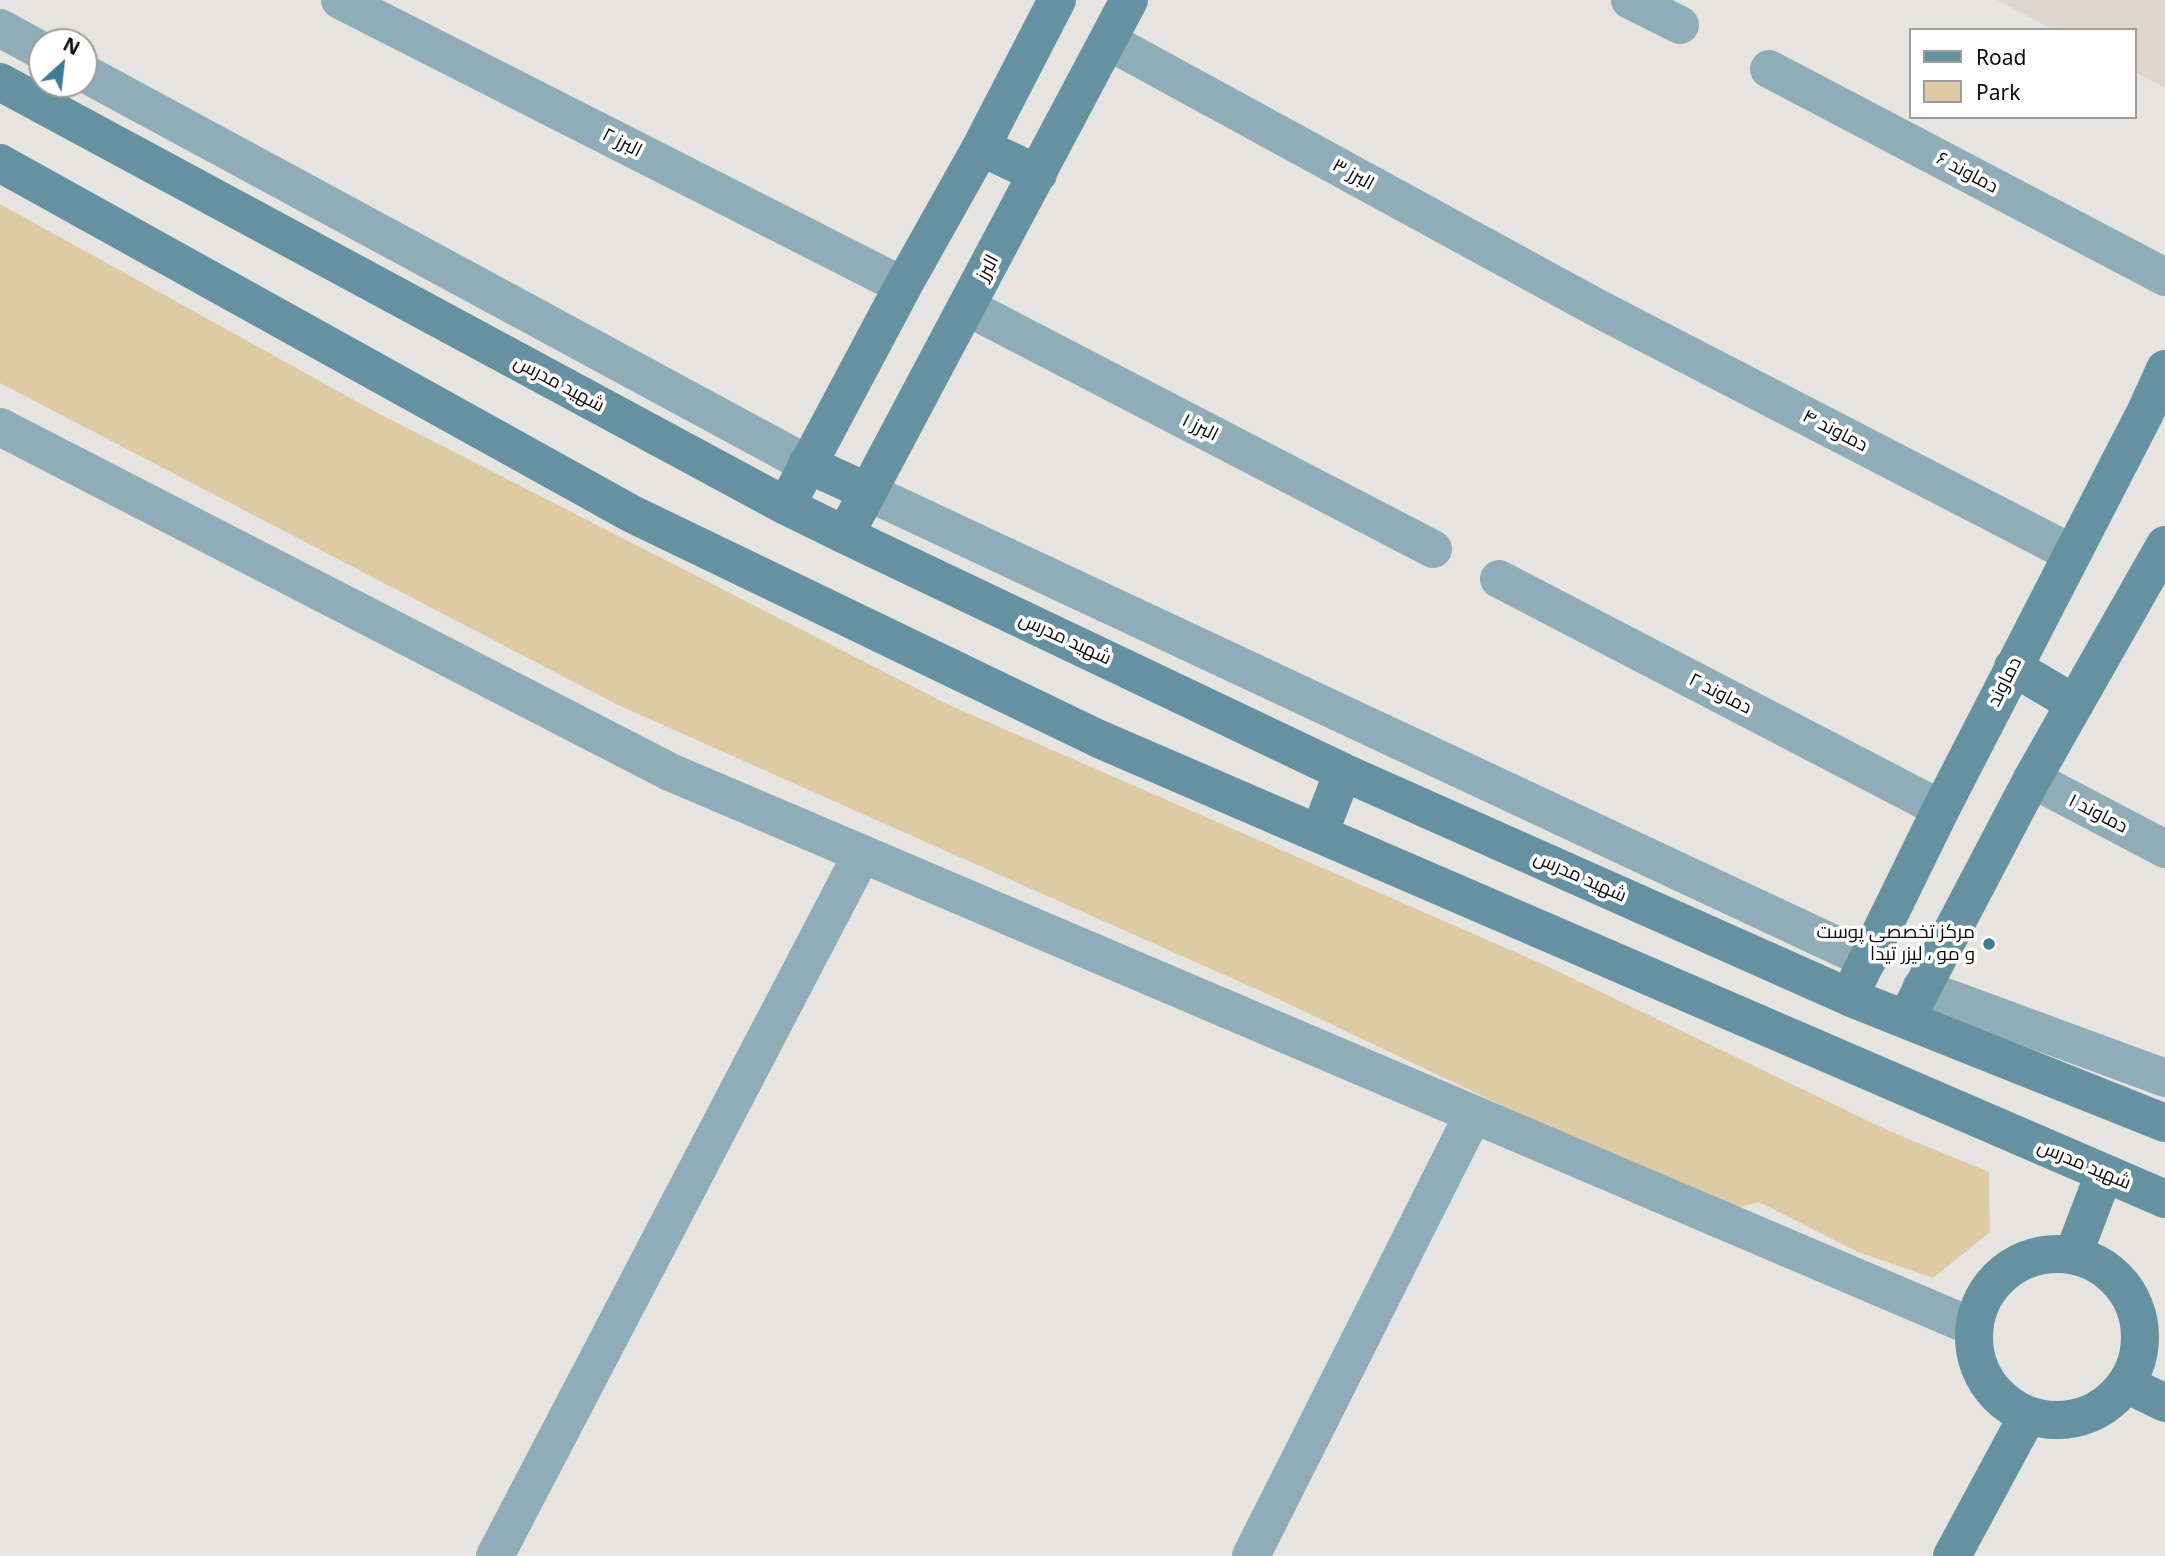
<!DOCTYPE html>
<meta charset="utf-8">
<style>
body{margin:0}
#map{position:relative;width:2165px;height:1556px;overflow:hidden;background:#e6e4e0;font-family:"Noto Sans",sans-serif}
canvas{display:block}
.legend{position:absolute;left:1909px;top:28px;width:228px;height:91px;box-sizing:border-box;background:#fff;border:2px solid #9e9d9d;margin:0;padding:9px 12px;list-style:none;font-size:21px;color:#0c0b0a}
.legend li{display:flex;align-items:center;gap:14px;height:35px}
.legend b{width:35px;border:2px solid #9e9d9d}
.north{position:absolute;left:28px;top:28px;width:70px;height:70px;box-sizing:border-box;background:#fff;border:2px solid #9e9d9d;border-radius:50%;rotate:27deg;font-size:19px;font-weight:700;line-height:28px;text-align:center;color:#0c0b0a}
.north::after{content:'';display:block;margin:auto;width:24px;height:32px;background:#3d7c91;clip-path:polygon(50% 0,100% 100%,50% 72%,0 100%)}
</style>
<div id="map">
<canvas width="2165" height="1556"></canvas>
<ul class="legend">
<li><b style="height:9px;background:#6691a0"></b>Road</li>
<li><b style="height:19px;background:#decba5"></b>Park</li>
</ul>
<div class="north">N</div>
</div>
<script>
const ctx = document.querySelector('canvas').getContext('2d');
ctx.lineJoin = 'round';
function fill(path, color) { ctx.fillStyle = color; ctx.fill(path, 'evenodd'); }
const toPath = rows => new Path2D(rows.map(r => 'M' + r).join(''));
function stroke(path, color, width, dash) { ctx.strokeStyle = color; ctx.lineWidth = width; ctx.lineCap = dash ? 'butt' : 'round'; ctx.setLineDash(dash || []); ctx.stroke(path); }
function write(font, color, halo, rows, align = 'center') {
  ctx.font = font + ' "Noto Sans",Cairo,sans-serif'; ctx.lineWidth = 7; ctx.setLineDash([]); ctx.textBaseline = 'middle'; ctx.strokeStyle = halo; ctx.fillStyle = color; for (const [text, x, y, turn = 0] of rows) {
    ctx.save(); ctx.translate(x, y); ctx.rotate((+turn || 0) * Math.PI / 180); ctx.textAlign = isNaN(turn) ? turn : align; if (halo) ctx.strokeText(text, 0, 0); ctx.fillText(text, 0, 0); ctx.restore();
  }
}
const built = toPath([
 [1997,0,2165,0,2165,88,2135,72,2135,30,2054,30]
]);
const green = toPath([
 [0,204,374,411,947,704,1547,966,1887,1130,1989,1172,1990,1232,1933,1278,1858,1252,1759,1202,1724,1211,1274,997,618,705,0,383]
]);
const street = toPath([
 [340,0,903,286],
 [1630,0,1680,25],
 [0,28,42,51],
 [1108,41,1599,309,2071,553],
 [1769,69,2165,277],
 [84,73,807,464],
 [967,307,1433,549],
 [0,427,670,772,1973,1327],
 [868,492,1868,960],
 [1499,579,1941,809],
 [2032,779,2165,849],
 [1921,988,2165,1078],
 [495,1556,862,854],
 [1251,1556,1473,1115]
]);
const secondary = toPath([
 [0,82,786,506,845,535,1343,772,1849,997,2165,1123],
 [981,147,1038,174],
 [0,163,632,514,1099,739,2165,1199],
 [807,464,868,492],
 [786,506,903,286,981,147,1057,0],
 [845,535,1129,0],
 [2013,667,2075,704],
 [1319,834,1343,772],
 [1849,997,1941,809,2145,413,2165,369],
 [1906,1019,2032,779,2165,545],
 '1974 1337a83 83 0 1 1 166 0a83 83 0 1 1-166 0Z',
 [2073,1255,2104,1174],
 [2126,1384,2165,1403],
 [1952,1556,2028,1415]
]);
const markers = [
 [1989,944,7,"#3d7c91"]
];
const streetNames = [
 ["البرز ۲",622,143,27],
 ["دماوند ۶",1967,173,28],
 ["البرز ۳",1353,175,29],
 ["البرز",988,268,-62],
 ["شهید مدرس",559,384,28],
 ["البرز ۱",1200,428,27],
 ["دماوند ۴",1835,431,27],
 ["شهید مدرس",1065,639,25],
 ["دماوند",2005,682,-63],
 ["دماوند ۲",1720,694,27],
 ["دماوند ۱",2098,814,27],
 ["شهید مدرس",1580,877,24],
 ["شهید مدرس",2084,1165,23]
];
const poiNames = [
 ["مرکز تخصصی پوست",1975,933],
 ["و مو ، لیزر تیدا",1975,955]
];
fill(built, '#dcd6cc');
fill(green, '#decba5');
stroke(street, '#90acb7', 38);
stroke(secondary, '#6691a0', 38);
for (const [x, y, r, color] of markers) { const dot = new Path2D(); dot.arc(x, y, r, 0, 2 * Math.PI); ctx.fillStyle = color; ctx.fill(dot); stroke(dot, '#fff', 2.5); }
write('19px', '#0c0b0a', '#fff', streetNames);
write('19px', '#0c0b0a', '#fff', poiNames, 'right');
</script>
